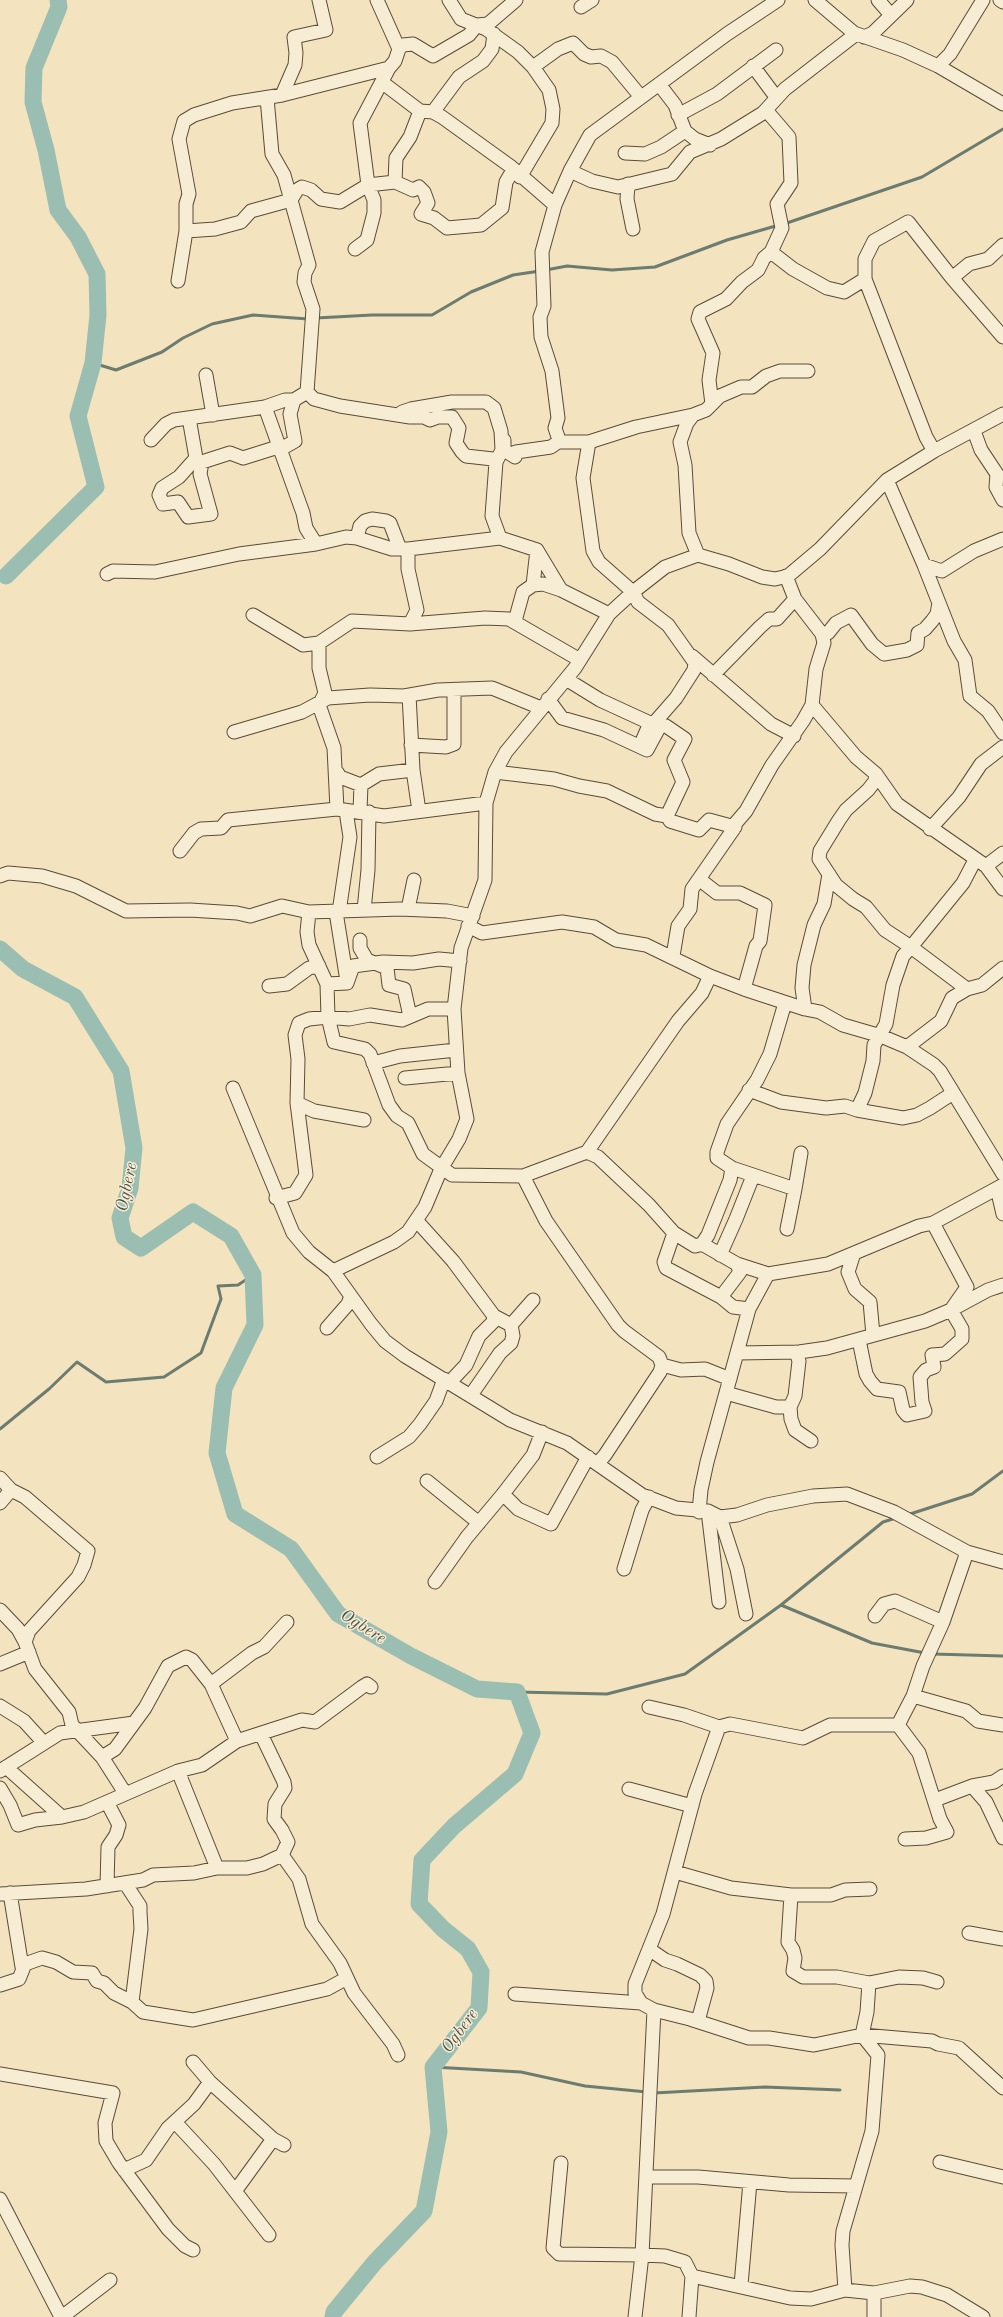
<!DOCTYPE html>
<style>
body{margin:0}
canvas{display:block;background:#f3e3be}
</style>
<canvas width="1003" height="2317"></canvas>
<script>
const ctx = document.querySelector('canvas').getContext('2d');
ctx.lineJoin = 'round';
const toPath = rows => new Path2D(rows.map(r => 'M' + r).join(''));
function stroke(path, color, width, dash) { ctx.strokeStyle = color; ctx.lineWidth = width; ctx.lineCap = dash ? 'butt' : 'round'; ctx.setLineDash(dash || []); ctx.stroke(path); }
function write(font, color, halo, rows, align = 'center') {
  ctx.font = font + ' "Old Standard TT",serif'; ctx.lineWidth = 3; ctx.setLineDash([]); ctx.textBaseline = 'middle'; ctx.strokeStyle = halo; ctx.fillStyle = color; for (const [text, x, y, turn = 0] of rows) {
    ctx.save(); ctx.translate(x, y); ctx.rotate((+turn || 0) * Math.PI / 180); ctx.textAlign = isNaN(turn) ? turn : align; if (halo) ctx.strokeText(text, 0, 0); ctx.fillText(text, 0, 0); ctx.restore();
  }
}
const stream = toPath([
 [784,224,922,177,1003,129],
 [546,270,567,266,612,270,655,267,727,240,779,225],
 [316,318,372,315,432,315,471,292,513,275,540,271],
 [93,363,116,370,162,352,183,338,212,324,253,315,308,319],
 [0,1429,49,1389,77,1362,106,1382,164,1377,201,1353,221,1299,218,1286,238,1285,253,1275],
 [907,1515,972,1494,1003,1471],
 [781,1605,872,1643,925,1653],
 [933,1654,1003,1656],
 [517,1692,607,1694,685,1674,781,1605,883,1522,896,1518],
 [433,2067,521,2072,585,2086,647,2092],
 [654,2093,765,2087,840,2090]
]);
const river = toPath([
 [6,576,96,487,78,416,93,363,98,315,97,274,78,237,58,210,46,150,33,102,34,68,59,7,58,0],
 [0,949,23,969,75,997,121,1071,134,1148,130,1188,120,1218,124,1237,141,1248,193,1212,231,1236,253,1275,255,1325,224,1388,217,1453,235,1514,291,1549,338,1614,411,1656,477,1689,517,1692,532,1733,515,1774,454,1826,422,1860,419,1904,443,1929,468,1949,481,1972,479,2008,433,2067,439,2132,424,2211,375,2262,334,2312,333,2317]
]);
const minor = toPath([
 [449,0,461,19,486,29,518,52,533,67,549,90,553,109,552,123,520,177],
 [815,0,854,33,903,50,938,66,1003,104],
 [878,0,891,15],
 [1000,0,1003,2],
 [581,7,592,0],
 [864,37,873,33,907,0],
 [399,49,403,45,413,44,433,56,469,35,477,25,488,24,516,0],
 [753,66,776,97],
 [938,66,950,54,983,0],
 [533,67,558,49,573,43,584,54,591,57,601,56,612,62,641,97],
 [383,83,420,111,433,112,442,117,510,166,555,205],
 [659,84,675,105,685,131,695,139,710,145],
 [282,95,295,65,296,53,294,37,326,30,319,0],
 [267,98,272,154,284,175,309,265,305,273,304,282,313,309,307,392,314,399,340,406,410,417,424,417,430,420,438,417,452,417,459,428,456,443,462,452,466,456,493,459,496,462],
 [433,112,459,77,483,61,492,49,494,34],
 [678,115,717,94,776,50],
 [625,153,645,154,661,147,685,131],
 [570,171,592,181,618,187,672,174,690,152,721,139,763,113,785,89,856,34],
 [395,182,396,158,410,137,420,111],
 [628,184,627,199,633,229],
 [186,231,215,229,241,222,251,211,291,200,297,190,302,187,311,190,321,199,340,202,368,185,395,182,413,190,419,187,424,192,428,203,421,214,434,218,447,228,481,225,502,208,506,182,513,170],
 [355,249,367,240,374,213,374,200,368,185,360,123,389,68,395,61,399,49,377,0],
 [771,252,793,269,827,288,844,292,865,279,865,259,874,241,908,222,952,278,969,264,988,259,1003,245],
 [952,278,1003,337],
 [865,279,926,437,934,451],
 [178,281,186,231,186,204,189,194,179,139,184,121,194,115,232,103,282,95,389,68],
 [206,375,213,415],
 [712,404,709,380,713,353,698,319,700,312,726,299,742,282,758,270,764,258,771,252,782,228,777,204,791,183,789,137,766,110],
 [265,407,303,513,306,528,316,544],
 [402,412,411,409,452,402,486,402,494,408,501,431,502,450,496,462,492,516,500,538],
 [1003,414,934,451,887,480,820,549,788,576,775,579,762,577,729,564,698,555,665,567,633,592,609,614,575,668,506,752,495,772,486,803,485,880,461,948,454,1009,458,1073,467,1119,459,1139,441,1169,425,1207,408,1232,394,1242,333,1271,371,1324,385,1341,405,1356,510,1420,567,1443,642,1495,676,1508,708,1511,720,1517,737,1515,767,1505,813,1496,847,1494,894,1512,967,1552,1003,1562],
 [693,415,636,427,589,442,558,442,559,440,555,428,558,418,552,371,541,337,540,317,544,306,542,252,555,205,570,171,590,135,727,34,778,0],
 [189,418,196,458,179,477,162,488,159,495,163,504,178,502,188,517,211,514,200,474,202,462,230,453,243,458,278,447],
 [974,431,981,450,997,474,996,487,1003,500],
 [151,440,166,424,174,420,265,407,285,400,294,400,307,392],
 [504,440,504,450,515,457,516,452,551,447,558,442],
 [589,442,583,478,593,551,599,562,633,592,638,602,668,625,695,663,694,670,676,698,655,722,650,723,640,746],
 [279,450,295,441,290,414,294,400],
 [887,480,924,565,954,641,965,660,970,696,988,711,1003,733],
 [357,538,360,526,365,521,372,519,386,521,390,523,400,549],
 [408,549,408,569,417,610,410,624],
 [698,555,689,533,685,465,680,442,687,423,693,415,706,410,720,396,741,387,752,387,766,376,780,371,808,371],
 [924,565,942,571,974,551,1003,539],
 [107,574,113,571,155,572,239,554,316,544,346,537,357,538,392,549,408,549,500,538,537,550,561,590],
 [533,585,537,550],
 [253,615,303,645,319,643,352,621,410,624,485,618,509,619,580,660],
 [515,621,523,592,533,585,543,584,561,590,609,614],
 [822,634,828,633,836,623,851,615,872,644,884,654,907,650,917,645,918,633,925,629,932,621,937,614,939,603],
 [319,643,319,668,325,693,319,705,334,748,337,809],
 [692,656,771,724,794,736],
 [713,675,760,627,769,619,777,619,795,599],
 [566,679,600,700,650,723],
 [409,695,413,770,419,811],
 [548,699,562,718,604,730,647,750,660,726,666,726,685,739,674,760,683,782,667,816],
 [812,705,856,757,876,774,897,804,986,866,1003,889],
 [234,732,302,712,328,698,370,695,404,696,438,690,492,688,541,708],
 [411,745,446,747,454,744,454,691],
 [337,772,340,777,361,785,379,774,413,770],
 [495,772,554,779,579,786,607,791,655,814,667,816,670,821,699,830,709,820,735,827],
 [876,774,875,781,868,790,846,810,839,820,820,851,819,859,836,885,853,899,866,907,885,930,911,947,963,883,975,860],
 [360,811,361,785],
 [930,829,959,797,981,764,1003,747],
 [180,851,194,833,201,829,221,828,228,820,337,809,384,816,486,803],
 [986,866,1003,853],
 [0,876,8,873,42,876,76,886,126,911,190,910,237,913,250,916,282,906,309,912,400,909,447,911,473,916],
 [699,879,717,893,740,893,765,905,760,941,756,946,744,989],
 [408,909,414,880],
 [364,910,368,870,369,812],
 [309,912,307,932,309,945,327,984,328,1017,334,1042,365,1049,370,1054,389,1105,397,1116,408,1123,423,1154,452,1175,523,1176,587,1152,678,1021,702,993,710,976],
 [336,912,347,981],
 [339,912,350,837,346,811],
 [468,926,482,933,562,922,594,927,616,940,646,945,710,976,744,989,805,1009,820,1012,843,1025,881,1036,907,1047,934,1065,940,1071,1003,1174],
 [360,940,360,948,367,960,387,968,389,985,404,989,410,1016],
 [673,956,678,926,690,909,692,889,735,827,734,825,746,811,772,765,803,721,812,705,816,669,824,643,822,634,795,599,786,576],
 [327,984,347,983,353,966,383,962,413,963,439,959,460,961],
 [269,986,287,984,309,968,319,966],
 [785,1003,770,1054,757,1080,727,1124,717,1152,717,1158,732,1168,795,1189,787,1229],
 [805,1009,802,988,804,965,814,925,824,904,829,874],
 [907,1047,941,1021,952,998,967,989,982,985,1003,968],
 [373,1063,400,1056,456,1050],
 [405,1078,458,1073],
 [233,1088,293,1233,309,1252,333,1271],
 [749,1090,781,1102,826,1108,845,1106,857,1110,865,1093,873,1061,874,1045,886,1024,893,985,903,956,911,947,967,989],
 [297,1103,314,1111,364,1120],
 [857,1110,903,1118,917,1115,930,1108,950,1095,951,1089],
 [587,1152,598,1157,649,1205,674,1233,695,1246,702,1244,737,1264,768,1274,828,1264,919,1226,933,1223,1003,1185],
 [523,1176,546,1221,618,1325,624,1331,659,1357,662,1365,660,1372,605,1455,598,1463],
 [997,1188,1003,1214],
 [795,1189,801,1153],
 [276,1198,295,1193,306,1175,297,1103,298,1059,295,1035,299,1023,309,1019,328,1017,349,1019,370,1015,402,1020,428,1009,454,1009],
 [416,1220,453,1261,494,1316,511,1325],
 [674,1233,664,1262,666,1268,721,1297,733,1307,749,1309],
 [702,1244,708,1235,730,1180,732,1168],
 [854,1253,848,1272,855,1289,870,1302,873,1335],
 [720,1255,736,1219,753,1176],
 [721,1297,740,1272,737,1264],
 [327,1328,348,1304,351,1296],
 [859,1340,866,1374,870,1381,877,1389,899,1392,903,1410,907,1415,925,1411,922,1402,920,1377,926,1370,934,1367,932,1355,945,1354,962,1339,962,1329,951,1310,988,1290,1003,1285],
 [796,1352,799,1361,795,1396,790,1407,791,1419,795,1430,811,1441],
 [737,1353,799,1352,827,1348,925,1321,951,1310,967,1287,933,1223],
 [662,1365,681,1370,705,1369,730,1379],
 [450,1382,466,1365,479,1336,493,1322,494,1316],
 [726,1393,776,1407,790,1407],
 [471,1395,500,1353,511,1343,513,1336,511,1325,533,1300],
 [377,1457,409,1437,420,1424,436,1401,444,1379],
 [0,1478,11,1490,25,1497,88,1551,84,1565,78,1577,29,1631,25,1642],
 [427,1481,479,1523],
 [503,1494,518,1509,551,1524,588,1457],
 [0,1503,11,1490],
 [708,1511,719,1602],
 [699,1512,701,1490,707,1462,749,1309,768,1274],
 [720,1517,737,1569,746,1614],
 [624,1569,642,1510,649,1497],
 [435,1582,467,1537,503,1494,533,1455,542,1432],
 [0,1610,18,1629,25,1642,35,1669,69,1712,72,1725,102,1757,125,1793],
 [875,1616,884,1604,895,1601,943,1622],
 [0,1664,29,1652],
 [211,1684,252,1653,264,1647,287,1622],
 [913,1696,966,1711,978,1721,1003,1725],
 [0,1706,24,1721,44,1743],
 [649,1707,684,1715,719,1727,730,1724,803,1738,830,1725,898,1725],
 [898,1725,913,1696,923,1666,943,1622,967,1552],
 [898,1725,919,1753,940,1819,947,1832,926,1838,905,1839],
 [719,1727,695,1794,663,1914,635,1984,635,1993,641,2003,654,2010,690,2019,749,2038,769,2038,814,2045,862,2035,932,2041,938,2044,959,2048,1003,2088],
 [102,1757,115,1749,145,1708,168,1666,186,1657,192,1660,211,1684,237,1741],
 [6,1767,62,1817],
 [0,1771,60,1733,134,1723],
 [178,1771,217,1868],
 [972,1786,994,1782,1003,1776],
 [0,1788,10,1805,18,1825,35,1820,62,1817,84,1812,178,1771,202,1765,237,1741,302,1720,315,1722,362,1687,367,1684,371,1687],
 [629,1789,692,1806],
 [935,1800,972,1786,986,1802,1003,1838],
 [282,1855,299,1879,312,1924,340,1963,354,1993,393,2044,398,2055],
 [675,1872,731,1888,791,1895,831,1895,845,1890,870,1889],
 [125,1883,140,1906,140,1912,141,1929,132,2002],
 [107,1886,108,1847,116,1835,119,1825,107,1802],
 [10,1893,22,1967],
 [0,1894,86,1889,143,1880,153,1875,194,1873,217,1868,247,1868,263,1864,282,1855,288,1842,282,1830,274,1819,275,1804,285,1788,284,1782,261,1734],
 [791,1895,788,1942,793,1950,795,1958,793,1971,803,1977,837,1977,869,1983,867,2012,862,2035,878,2055,872,2131,843,2231,842,2245,845,2290,874,2293,874,2317],
 [969,1933,1003,1939],
 [649,1949,665,1960,677,1964,700,1975,706,1981,707,1988,698,2021],
 [869,1983,899,1977,923,1978,937,1982],
 [0,1985,19,1979,25,1964,42,1958,56,1962,73,1972,92,1973,97,1981,104,1983,114,1993,132,2002,143,2012,193,2020,327,1989,347,1978],
 [515,1994,641,2003],
 [654,2010,642,2255,665,2256,685,2262,692,2276,689,2317],
 [193,2062,210,2082,273,2139,284,2145],
 [0,2074,113,2093,105,2123,106,2141,119,2163,168,2229,185,2246,193,2250],
 [175,2122,214,2164,269,2235],
 [940,2162,1003,2177],
 [561,2163,553,2248,559,2254,642,2255,635,2317],
 [124,2170,146,2160,168,2128,194,2104,210,2082],
 [648,2177,698,2177,789,2185,855,2186],
 [236,2190,273,2139],
 [0,2199,61,2317],
 [692,2276,790,2298,811,2299,845,2290],
 [741,2285,750,2182],
 [874,2293,910,2286,922,2287,947,2295,983,2317],
 [62,2317,110,2280]
]);
const waterNames = [
 ["Ogbere",127,1187,-78],
 ["Ogbere",363,1627,32],
 ["Ogbere",460,2031,-54]
];
stroke(stream, '#6c7c70', 3);
stroke(river, '#9bbeb3', 17);
stroke(minor, '#594c38', 15);
stroke(minor, '#f7edd5', 13);
write('italic 17px', '#4f5346', '#f7edd5', waterNames);
</script>
